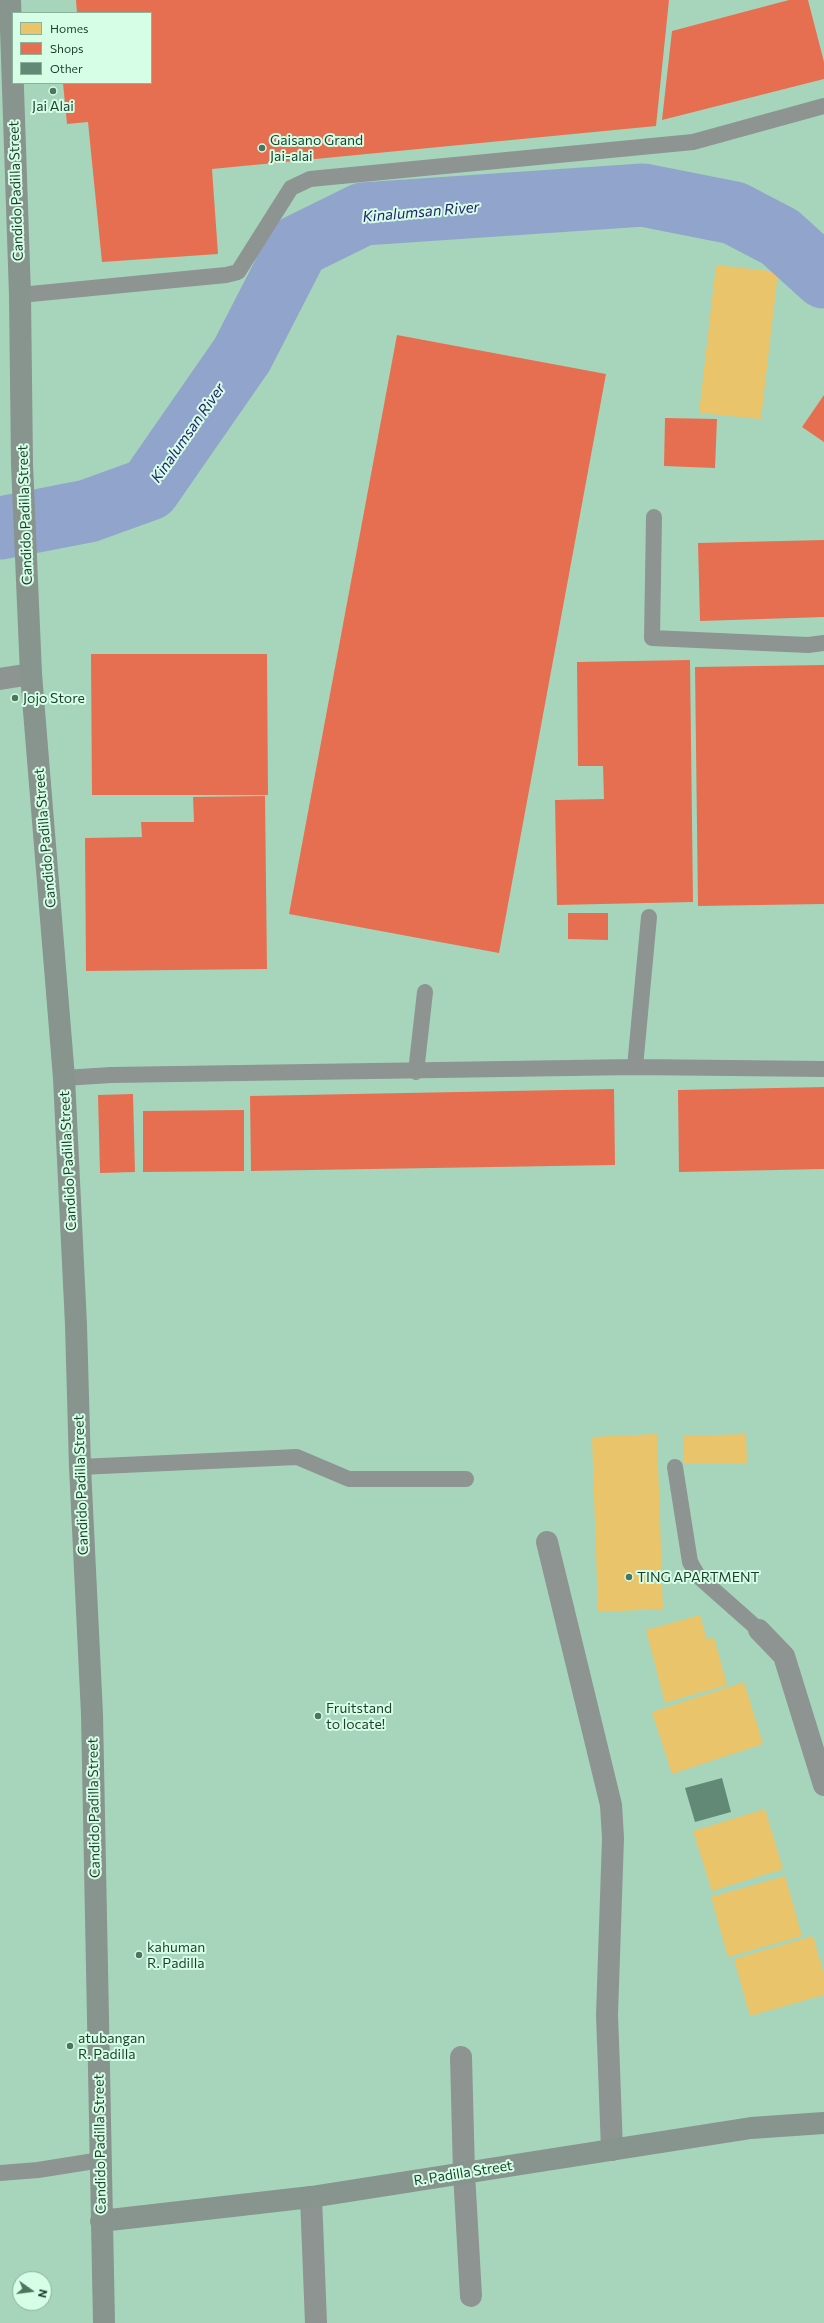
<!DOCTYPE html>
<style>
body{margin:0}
#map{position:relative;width:824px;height:2323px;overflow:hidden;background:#a7d5bb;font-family:Commissioner,sans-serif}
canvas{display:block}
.legend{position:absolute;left:12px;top:12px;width:140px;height:72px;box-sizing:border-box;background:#d6fee6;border:1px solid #8cb29c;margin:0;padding:5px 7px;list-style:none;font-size:12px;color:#1c3f2c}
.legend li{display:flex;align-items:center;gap:8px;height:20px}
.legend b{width:20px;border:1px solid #8cb29c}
.north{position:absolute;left:12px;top:2271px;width:40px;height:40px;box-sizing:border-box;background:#d6fee6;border:1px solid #8cb29c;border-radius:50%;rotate:104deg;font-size:11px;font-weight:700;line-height:16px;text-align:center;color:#1c3f2c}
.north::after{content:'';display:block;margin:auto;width:14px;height:18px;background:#4d745e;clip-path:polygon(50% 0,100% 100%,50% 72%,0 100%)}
</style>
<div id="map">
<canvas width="824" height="2323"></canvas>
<ul class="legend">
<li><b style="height:11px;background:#e9c46a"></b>Homes</li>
<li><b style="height:11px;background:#e76f51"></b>Shops</li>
<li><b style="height:11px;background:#628975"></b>Other</li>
</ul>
<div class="north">N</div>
</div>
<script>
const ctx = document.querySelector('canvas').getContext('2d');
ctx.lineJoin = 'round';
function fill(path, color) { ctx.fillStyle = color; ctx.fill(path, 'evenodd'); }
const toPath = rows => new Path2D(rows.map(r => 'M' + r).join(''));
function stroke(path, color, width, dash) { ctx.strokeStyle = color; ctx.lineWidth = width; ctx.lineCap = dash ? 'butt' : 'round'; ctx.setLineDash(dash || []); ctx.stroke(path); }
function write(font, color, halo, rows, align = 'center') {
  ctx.font = font + ' Commissioner,sans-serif'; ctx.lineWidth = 4; ctx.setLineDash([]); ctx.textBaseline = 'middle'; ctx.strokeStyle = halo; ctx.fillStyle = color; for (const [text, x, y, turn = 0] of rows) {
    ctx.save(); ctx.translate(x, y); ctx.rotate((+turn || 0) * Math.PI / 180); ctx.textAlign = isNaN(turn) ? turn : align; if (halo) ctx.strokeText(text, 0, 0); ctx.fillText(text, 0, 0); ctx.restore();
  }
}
const homes = toPath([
 [716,265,778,272,761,419,699,413],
 [657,1434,663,1609,598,1612,592,1437],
 [746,1434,747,1463,684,1464,683,1436],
 [700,1615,707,1640,714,1637,727,1685,665,1703,646,1630],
 [744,1682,763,1744,672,1774,652,1712],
 [765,1809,783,1869,712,1891,693,1831],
 [785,1876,802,1936,728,1957,711,1897],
 [813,1936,824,1975,824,1995,750,2016,734,1959]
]);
const shops = toPath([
 [76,0,669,0,656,126,212,169,218,254,102,262,88,122,67,124,63,83,151,83,151,13,77,13],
 [789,0,808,0,824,62,824,79,662,120,672,31],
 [397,335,606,374,499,953,289,914],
 [824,395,824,442,802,427],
 [665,418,717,419,715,468,664,466],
 [824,540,824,617,700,621,698,543],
 [91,654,267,654,268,795,92,795],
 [690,660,693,902,557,905,555,800,604,799,603,766,578,766,577,662],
 [824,665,824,904,698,906,695,667],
 [265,796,267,969,86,971,85,838,142,837,141,822,194,822,193,797],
 [568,913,608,913,608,940,568,939],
 [824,1087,824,1169,679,1172,678,1090],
 [614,1089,615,1165,251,1171,250,1096],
 [133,1094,135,1172,100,1173,98,1095],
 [244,1110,244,1171,143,1172,143,1111]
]);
const river = toPath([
 [0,528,88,511,149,489,242,355,298,246,363,214,643,195,734,213,780,237,824,277]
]);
const building = toPath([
 [722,1778,731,1812,695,1822,685,1788]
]);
const lane = toPath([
 [20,295,226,275,238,272,291,188,310,179,693,142,824,106],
 [654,517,652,638,808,645,824,643],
 [635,1067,649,917],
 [416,1072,425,992],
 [64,1078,111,1075,635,1067,824,1069],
 [80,1467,297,1457,349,1479,466,1479],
 [675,1467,690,1562,698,1576,759,1630],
 [0,2173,38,2170,101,2160]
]);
const street = toPath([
 [0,679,31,674],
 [547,1542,611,1805,613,1838,607,2015,612,2150],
 [759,1630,784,1656,824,1785],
 [461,2057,464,2173,471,2296],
 [311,2197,316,2323]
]);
const secondary = toPath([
 [10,0,20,295,22,464,31,674,64,1078,76,1325,80,1467,92,1714,104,2323],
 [101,2221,311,2197,751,2128,824,2123]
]);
const markers = [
 [53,91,4,"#4d745e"],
 [262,148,4,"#4d745e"],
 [15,698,4,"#4d745e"],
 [629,1577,4,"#4d745e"],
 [318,1716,4,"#4d745e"],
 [139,1955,4,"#4d745e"],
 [70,2046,4,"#4d745e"]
];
const poiNames = [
 ["Jai Alai",53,106,"center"],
 ["Gaisano Grand",270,140],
 ["Jai-alai",270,156],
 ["Jojo Store",23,698],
 ["TING APARTMENT",637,1577],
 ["Fruitstand",326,1708],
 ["to locate!",326,1724],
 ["kahuman",147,1947],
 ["R. Padilla",147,1963],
 ["atubangan",78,2038],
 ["R. Padilla",78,2054]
];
const streetNames = [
 ["Candido Padilla Street",16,191,-92],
 ["Candido Padilla Street",25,515,-92],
 ["Candido Padilla Street",45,838,-95],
 ["Candido Padilla Street",68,1161,-93],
 ["Candido Padilla Street",81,1485,-92],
 ["Candido Padilla Street",94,1808,-91],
 ["Candido Padilla Street",100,2144,-91],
 ["R. Padilla Street",463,2173,-9]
];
const waterNames = [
 ["Kinalumsan River",421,212,-5],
 ["Kinalumsan River",188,433,-55]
];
fill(homes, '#e9c46a');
fill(shops, '#e76f51');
stroke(river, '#91a4cc', 63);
fill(building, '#628975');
stroke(lane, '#8e9492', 16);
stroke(street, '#8e9492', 22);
stroke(secondary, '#88948e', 22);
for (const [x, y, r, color] of markers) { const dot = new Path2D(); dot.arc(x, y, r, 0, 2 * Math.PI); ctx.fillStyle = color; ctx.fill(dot); stroke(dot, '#d6fee6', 1.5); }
write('14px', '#1c3f2c', '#d6fee6', poiNames, 'left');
write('14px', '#1c3f2c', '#d6fee6', streetNames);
write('italic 15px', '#252170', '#d6fee6', waterNames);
</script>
